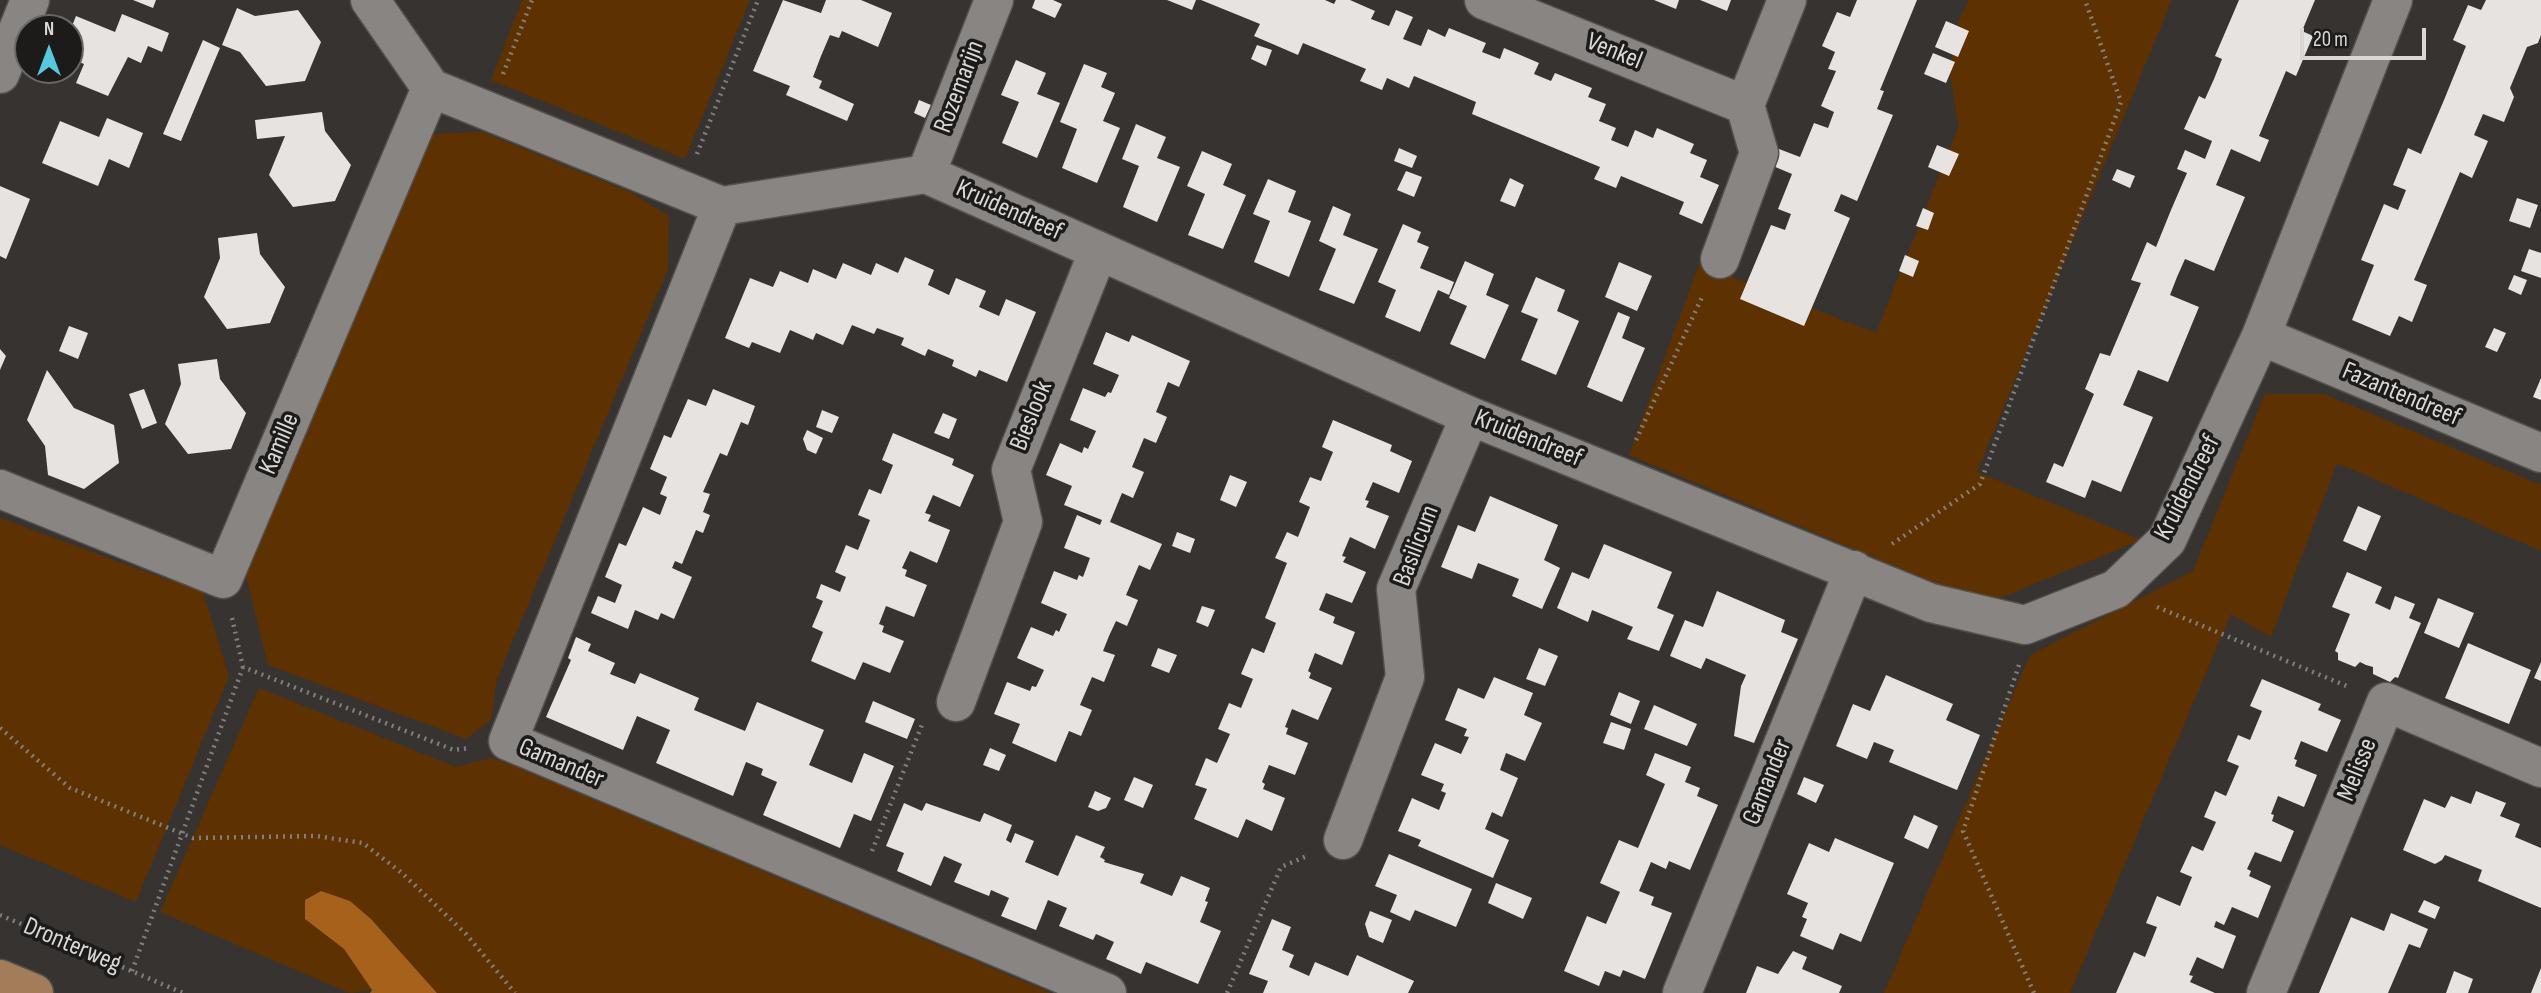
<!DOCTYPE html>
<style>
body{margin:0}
#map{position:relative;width:2541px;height:993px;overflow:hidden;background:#373330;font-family:"Sofia Sans Condensed",sans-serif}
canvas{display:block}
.north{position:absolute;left:14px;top:14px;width:70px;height:70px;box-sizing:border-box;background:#1d1b1a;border:2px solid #696765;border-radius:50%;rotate:0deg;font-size:19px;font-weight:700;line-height:28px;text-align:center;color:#dad8d6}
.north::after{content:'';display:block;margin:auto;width:24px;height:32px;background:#54cade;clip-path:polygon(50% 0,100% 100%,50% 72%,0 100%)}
.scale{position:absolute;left:2300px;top:28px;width:126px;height:32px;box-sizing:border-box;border:4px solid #dad8d6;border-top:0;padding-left:9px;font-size:21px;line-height:24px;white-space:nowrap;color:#dad8d6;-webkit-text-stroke:5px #1d1b1a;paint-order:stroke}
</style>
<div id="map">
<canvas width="2541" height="993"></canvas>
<div class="north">N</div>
<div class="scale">20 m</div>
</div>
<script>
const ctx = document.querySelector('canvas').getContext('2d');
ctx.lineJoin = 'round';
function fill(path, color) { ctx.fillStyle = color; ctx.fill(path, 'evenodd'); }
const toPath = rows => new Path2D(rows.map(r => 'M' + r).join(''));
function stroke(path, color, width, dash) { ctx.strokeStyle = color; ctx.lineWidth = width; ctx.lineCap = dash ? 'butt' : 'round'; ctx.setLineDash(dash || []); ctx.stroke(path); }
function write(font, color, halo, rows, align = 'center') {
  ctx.font = font + ' "Sofia Sans Condensed",sans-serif'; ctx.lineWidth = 7; ctx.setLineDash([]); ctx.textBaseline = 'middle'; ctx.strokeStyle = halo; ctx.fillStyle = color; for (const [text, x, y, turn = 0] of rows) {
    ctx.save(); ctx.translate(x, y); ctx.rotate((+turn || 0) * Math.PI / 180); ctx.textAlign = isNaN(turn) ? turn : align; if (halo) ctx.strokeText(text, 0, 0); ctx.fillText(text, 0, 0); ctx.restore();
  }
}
const green = toPath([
 [522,0,750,0,685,159,491,80],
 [1969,0,2172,0,1977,472,2141,540,1986,604,1629,455,1699,264,1876,333,1959,126,1949,70,1959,19],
 [482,132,630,192,669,216,668,269,497,679,491,720,466,739,268,665,245,572,426,134],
 [2265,394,2324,394,2541,485,2541,551,2337,463,2271,637,2231,614,2070,993,1884,993,2030,655,2193,571],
 [0,518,171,581,198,577,229,676,136,902,0,845],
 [259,688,456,767,490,758,512,765,1051,993,437,993,371,919,306,919,344,949,372,990,350,993,160,912]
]);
const water = toPath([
 [321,891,350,901,371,919,437,993,370,993,372,990,344,949,305,919,305,900]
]);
const building = toPath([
 [133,0,156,0,153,8],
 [783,0,821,13,826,0,861,0,892,13,878,47,842,31,839,38,830,35,821,56,813,77,822,81,819,88,854,104,847,121,786,95,790,86,753,71],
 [1035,0,1053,0,1062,4,1055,18,1032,8],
 [1167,0,1196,0,1192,10],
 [1201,0,1325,0,1334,4,1336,0,1350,0,1375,11,1371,19,1389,26,1396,10,1413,17,1403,39,1421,46,1428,29,1445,37,1449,28,1486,43,1482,52,1500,59,1504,48,1539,63,1534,74,1551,81,1555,73,1592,88,1588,97,1606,104,1599,121,1616,128,1611,140,1628,147,1635,130,1653,138,1657,128,1694,144,1690,153,1707,160,1700,177,1719,185,1702,224,1679,214,1684,202,1621,176,1616,188,1594,179,1600,167,1472,114,1476,102,1414,76,1409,88,1387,78,1382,90,1360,81,1366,69,1303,43,1298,55,1254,36,1260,24],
 [1654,0,1679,0,1676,9],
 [1700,0,1731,0,1727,11],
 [1857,0,1917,0,1880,90,1884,91,1877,109,1893,115,1857,201,1841,194,1834,211,1850,218,1804,326,1740,299,1771,225,1785,230,1791,214,1778,209,1792,174,1773,166,1779,149,1800,157,1814,123,1828,128,1834,112,1821,106,1836,71,1828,69,1835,52,1822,46,1837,12,1850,17],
 [2239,0,2315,0,2302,31,2313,36,2296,76,2286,71,2259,136,2269,140,2260,162,2231,149,2216,185,2245,197,2214,271,2185,259,2177,277,2170,295,2199,307,2168,382,2138,370,2131,387,2123,405,2153,417,2121,492,2092,480,2085,498,2046,482,2054,463,2063,467,2094,394,2085,389,2100,353,2110,356,2141,283,2131,280,2147,242,2156,247,2171,210,2187,173,2177,169,2185,150,2205,159,2212,141,2184,129,2199,96,2205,99,2214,79,2222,59,2215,56],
 [2486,0,2541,0,2541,35,2538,43,2527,47,2510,88,2514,97,2504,122,2483,114,2474,135,2488,141,2472,178,2460,172,2414,280,2427,285,2412,322,2399,316,2390,336,2352,320,2374,265,2361,260,2384,204,2398,210,2406,190,2393,185,2408,148,2421,154,2444,100,2466,46,2453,40,2468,5,2481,10],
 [237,8,255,16,298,10,321,42,305,81,266,86,240,52,222,45],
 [122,14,169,33,162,52,148,46,141,63,128,57,108,96,76,83,84,64,70,58,70,31,76,16,115,32],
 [1946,21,1969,31,1958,57,1935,47],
 [203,40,220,48,181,141,163,134],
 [1257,45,1272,50,1266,66,1251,59],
 [1933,53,1955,62,1946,83,1924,74],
 [1016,60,1046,73,1037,94,1060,103,1037,158,1002,143,1019,102,1001,95],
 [1084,64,1107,73,1101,87,1115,93,1103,121,1120,128,1097,183,1062,168,1077,129,1060,122],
 [919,100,931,105,925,118,914,113],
 [322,112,325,131,351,165,335,201,293,207,269,175,285,136,257,139,255,120],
 [107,118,143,133,129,168,109,159,98,186,42,163,60,121,99,137],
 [1136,124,1166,137,1157,158,1180,167,1157,222,1123,207,1139,166,1122,159],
 [1937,145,1959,154,1949,176,1928,167],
 [1399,148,1417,156,1412,168,1394,161],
 [1202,151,1232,164,1223,185,1246,195,1223,249,1188,235,1205,194,1187,186],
 [2117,169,2135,176,2130,188,2112,180],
 [1406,171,1422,177,1414,197,1397,190],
 [1510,178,1524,185,1515,207,1500,201],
 [1268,179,1296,191,1288,212,1311,221,1289,277,1254,262,1270,221,1253,214],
 [0,186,30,199,6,259,0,256],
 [2517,198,2538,205,2530,228,2509,221],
 [1333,206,1351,214,1343,235,1378,249,1354,304,1319,290,1336,249,1319,241],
 [1923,208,1934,213,1928,230,1916,226],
 [1403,224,1421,232,1417,242,1429,247,1420,268,1454,282,1449,295,1438,290,1420,332,1385,317,1396,290,1378,282],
 [257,233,260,254,285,287,270,323,227,329,204,297,220,258,218,238],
 [2529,249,2541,253,2541,278,2521,271],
 [1905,255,1919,261,1913,277,1899,271],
 [905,257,934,270,928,285,949,295,956,278,986,291,979,307,999,316,1006,299,1036,312,1007,382,979,370,976,377,952,366,954,360,928,349,925,356,901,345,904,338,877,328,874,334,852,325,843,345,816,333,813,340,790,330,780,353,752,342,749,348,725,338,750,278,773,287,780,271,808,283,813,269,836,279,843,263,871,275,876,263,898,273],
 [1465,261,1494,274,1486,295,1509,305,1485,359,1450,344,1467,306,1449,298],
 [1619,262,1652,276,1637,311,1605,297],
 [2514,275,2527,280,2521,295,2508,289],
 [1536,277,1565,290,1557,311,1579,321,1556,375,1521,360,1538,319,1521,312],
 [1618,312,1630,317,1622,338,1645,348,1622,402,1587,387],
 [69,326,88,333,78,359,59,351],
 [2494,328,2506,333,2497,352,2485,347],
 [1106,332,1129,342,1132,335,1190,361,1179,387,1168,382,1156,412,1167,417,1156,443,1144,438,1132,467,1144,472,1133,498,1122,493,1110,522,1162,544,1150,570,1139,565,1126,595,1138,600,1127,626,1116,621,1109,636,1103,651,1115,655,1104,682,1092,677,1080,705,1092,710,1081,736,1069,731,1056,762,1012,743,1020,724,994,714,1007,682,1030,691,1032,686,1036,687,1044,670,1017,658,1031,627,1053,636,1056,630,1059,632,1067,614,1041,603,1054,571,1077,580,1079,575,1083,577,1090,558,1064,548,1077,515,1100,525,1102,520,1064,505,1072,486,1046,475,1060,443,1082,453,1084,447,1088,449,1096,431,1070,420,1083,388,1105,397,1108,392,1111,393,1119,375,1093,364],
 [0,349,6,356,0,370],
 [217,359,220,379,246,413,231,449,188,454,165,424,181,384,178,364],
 [47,370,74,408,114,425,119,463,84,489,48,475,45,446,27,420],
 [2541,378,2541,400,2533,397],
 [144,389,157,423,142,429,129,394],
 [713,389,755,406,748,425,741,422,727,456,720,453,703,492,710,494,703,512,710,515,703,533,696,530,682,564,675,561,672,568,692,577,674,619,661,613,658,620,635,610,628,629,591,613,598,596,615,603,622,585,605,577,619,543,626,546,643,507,660,515,667,497,660,494,667,477,650,469,664,435,671,438,688,399,706,406],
 [822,410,839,417,832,433,816,427],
 [943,413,957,419,949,439,934,433],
 [1333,420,1392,445,1390,451,1412,461,1399,493,1373,482,1365,500,1369,501,1366,507,1389,516,1375,549,1350,537,1342,556,1346,557,1343,562,1366,572,1352,603,1326,593,1319,610,1335,617,1333,623,1355,632,1342,665,1315,653,1308,671,1311,673,1309,678,1332,688,1318,720,1292,709,1285,727,1288,728,1286,734,1308,743,1295,775,1269,765,1262,782,1265,784,1263,789,1285,798,1272,831,1246,819,1238,838,1194,819,1207,789,1195,785,1206,758,1217,763,1230,734,1218,729,1229,703,1241,708,1253,679,1241,674,1252,648,1264,653,1276,623,1265,618,1287,563,1275,558,1287,532,1298,537,1310,507,1299,502,1310,477,1321,481,1333,452,1322,447],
 [807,430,823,438,816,454,807,450,803,439],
 [893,433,954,459,952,465,974,475,960,507,933,495,925,513,931,515,928,521,950,530,937,563,910,551,902,568,907,570,905,576,927,585,914,617,886,606,879,624,884,626,882,632,904,641,890,673,863,662,855,680,811,661,823,632,812,627,823,601,816,598,821,584,840,592,846,577,835,572,846,545,858,550,870,520,858,515,869,489,881,494,893,465,882,460],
 [1230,475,1247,482,1236,507,1220,500],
 [1490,496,1558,525,1544,560,1560,568,1542,609,1512,596,1519,579,1478,563,1472,579,1441,567,1458,525,1475,532],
 [2358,506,2381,516,2366,551,2343,541],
 [1177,532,1195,539,1190,553,1172,546],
 [1604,544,1672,572,1657,608,1674,615,1659,651,1627,639,1633,627,1592,610,1588,622,1557,608,1572,572,1589,579],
 [2347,572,2382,587,2375,603,2390,610,2395,596,2415,604,2409,618,2421,623,2398,678,2395,677,2390,682,2373,674,2373,667,2366,665,2360,662,2355,667,2338,660,2338,653,2335,651,2350,614,2332,607],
 [1717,591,1785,620,1781,632,1798,639,1754,743,1734,736,1741,686,1746,675,1706,658,1701,669,1670,656,1685,620,1703,627],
 [2438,598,2474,613,2459,648,2424,633],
 [1202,606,1215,610,1208,627,1196,622],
 [576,637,591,644,588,651,615,663,610,674,635,684,640,673,699,698,694,710,745,731,757,702,824,730,809,765,852,783,864,753,894,766,871,821,854,814,840,848,763,815,777,782,761,775,763,769,746,762,733,796,656,763,670,730,637,716,623,750,546,717,571,660,568,658],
 [2468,643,2531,670,2509,724,2445,698],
 [1158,648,1177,655,1169,673,1151,666],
 [1539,648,1558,656,1545,686,1526,679],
 [2541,662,2541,681,2534,678],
 [1886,675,1953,704,1946,720,1980,735,1957,790,1889,762,1894,750,1874,742,1867,759,1836,746,1853,704,1870,711],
 [1494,677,1533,693,1524,715,1542,723,1525,761,1506,753,1500,770,1518,778,1502,817,1492,812,1485,829,1509,840,1493,878,1418,846,1421,840,1398,831,1412,798,1439,810,1446,793,1441,791,1444,784,1421,775,1435,743,1461,754,1469,737,1464,736,1467,729,1445,720,1458,688,1484,699],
 [2262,679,2321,704,2318,710,2341,720,2327,752,2301,741,2294,759,2297,760,2295,766,2317,775,2304,807,2278,796,2271,814,2274,815,2272,821,2294,831,2281,862,2255,852,2247,869,2251,871,2249,876,2271,886,2258,918,2232,907,2224,925,2216,921,2214,927,2236,936,2223,969,2197,957,2189,975,2193,976,2190,982,2215,993,2116,993,2134,952,2145,957,2157,927,2146,923,2157,896,2180,906,2192,877,2180,872,2192,846,2203,851,2216,822,2204,817,2215,791,2226,796,2239,766,2227,761,2238,735,2250,740,2262,711,2250,706],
 [1619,692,1640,701,1631,724,1610,715],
 [873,701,915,719,907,739,865,722],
 [1654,705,1697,724,1687,746,1644,729],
 [1611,722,1631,729,1624,750,1603,743],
 [990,748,1006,755,999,771,983,765],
 [1655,753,1691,767,1685,782,1700,788,1697,796,1718,805,1690,870,1669,861,1666,869,1651,862,1639,891,1654,897,1651,905,1672,913,1645,979,1623,970,1620,977,1605,971,1599,986,1564,971,1587,916,1606,924,1620,892,1600,883,1619,840,1638,848,1665,784,1646,775],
 [1134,777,1153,785,1143,808,1124,800],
 [1804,777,1824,785,1816,803,1797,794],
 [1095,791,1111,798,1106,808,1098,811,1088,807],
 [2476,791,2506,803,2500,816,2520,824,2515,837,2541,848,2541,908,2478,881,2482,870,2445,855,2442,860,2435,864,2403,850,2424,799,2445,808,2451,796,2471,804],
 [904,803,922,811,926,803,980,822,984,813,1012,825,1006,840,1011,843,1015,833,1034,841,1025,862,1058,876,1076,835,1105,847,1100,857,1105,860,1104,862,1144,874,1140,883,1172,896,1181,876,1210,888,1205,901,1208,902,1200,922,1221,931,1198,984,1146,962,1141,974,1106,959,1114,942,1096,934,1093,940,1059,926,1067,908,1048,900,1036,930,1001,916,1009,898,991,890,989,896,954,882,962,864,944,856,931,886,897,871,904,853,886,846],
 [1914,815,1938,826,1928,849,1904,838],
 [1835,838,1894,863,1861,942,1840,933,1833,950,1800,936,1807,919,1802,917,1808,903,1787,894,1809,843,1829,852],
 [1389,854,1472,889,1456,927,1415,910,1410,921,1390,912,1397,895,1375,886],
 [1496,883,1532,898,1523,919,1488,903],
 [2424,900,2440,907,2435,919,2418,912],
 [1370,911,1392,920,1383,943,1369,937,1365,924],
 [2391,913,2428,929,2420,948,2409,944,2388,993,2319,993,2351,917,2384,931],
 [1272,919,1291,927,1282,950,1294,955,1289,967,1309,976,1315,962,1348,976,1357,955,1414,981,1408,993,1263,993,1268,981,1249,974],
 [1793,951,1807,957,1802,969,1842,986,1839,993,1746,993,1757,966,1778,974],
 [2541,968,2541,993,2531,993],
 [2454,971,2473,979,2468,993,2446,993]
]);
const path = toPath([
 [503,74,532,0],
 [697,154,758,0],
 [1636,440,1703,295],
 [1892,544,1980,484,2121,102,2085,0],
 [2157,607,2349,687],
 [232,618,243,667,454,750,469,748],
 [2019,665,1963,831,2034,993],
 [0,728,70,788,193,838,316,836,363,843,403,874,466,934,515,993],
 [872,851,923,722],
 [0,915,183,993],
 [132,971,243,667],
 [1227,993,1281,867,1307,856]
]);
const minor = toPath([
 [370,0,431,88,722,206,926,174,1470,416,1931,603,2025,625,2116,589,2167,540,2261,336,2393,0],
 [1484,0,1745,105,1787,0],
 [0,74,30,0],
 [926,174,994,0],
 [722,206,508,741,1107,993],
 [1720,259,1759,153,1745,105],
 [2261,336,2541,453],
 [0,489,223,579,431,88],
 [956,702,1023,522,1011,470,1098,252],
 [1343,840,1405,677,1396,589,1470,416],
 [1682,993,1854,570],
 [2266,993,2386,702,2541,768]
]);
const major = toPath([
 [0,979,34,993]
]);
const streetNames = [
 ["Venkel",1614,52,22],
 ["Rozemarijn",960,87,-69],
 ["Kruidendreef",1009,211,24],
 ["Fazantendreef",2401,395,23],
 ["Bieslook",1032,416,-68],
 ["Kruidendreef",1528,439,22],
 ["Kamille",280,444,-67],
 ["Kruidendreef",2188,488,-63],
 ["Basilicum",1417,546,-69],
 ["Gamander",561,764,23],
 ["Melisse",2358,770,-68],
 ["Gamander",1768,782,-68],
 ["Dronterweg",72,946,23]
];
fill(green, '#5e3100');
fill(water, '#a6611a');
fill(building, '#e7e3e0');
stroke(minor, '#53504d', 41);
stroke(major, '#53504d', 41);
stroke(path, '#817e7c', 4.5, [2, 5]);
stroke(minor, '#898582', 38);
stroke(major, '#a37c59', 38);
write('26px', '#dad8d6', '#1d1b1a', streetNames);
</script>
